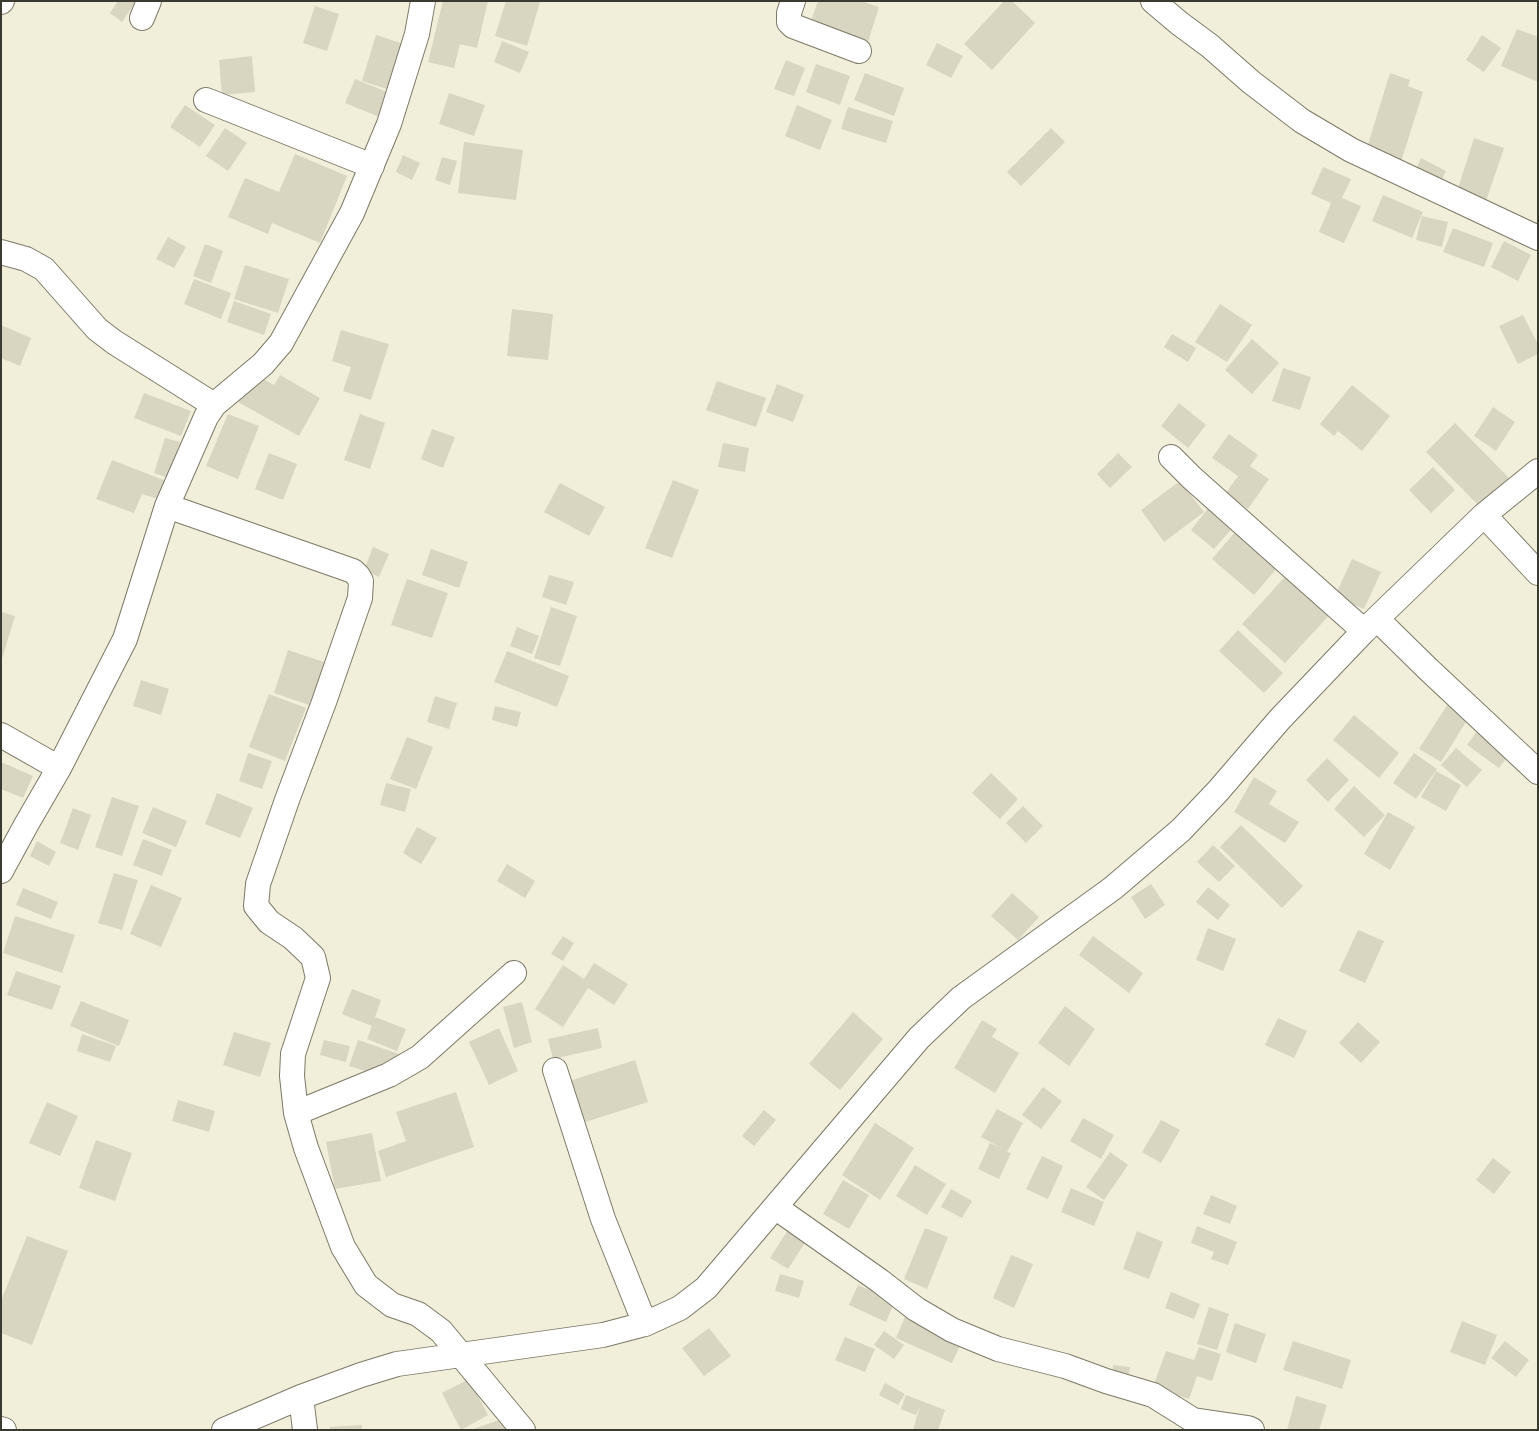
<!DOCTYPE html>
<style>
body{margin:0}
#map{position:relative;width:1539px;height:1431px;overflow:hidden;background:#f1efda;font-family:"Varela Round",sans-serif}
canvas{display:block}
.frame{position:absolute;inset:0;border:2px solid #3b3a31;pointer-events:none}
</style>
<div id="map">
<canvas width="1539" height="1431"></canvas>
<div class="frame"></div>
</div>
<script>
const ctx = document.querySelector('canvas').getContext('2d');
ctx.lineJoin = 'round';
function fill(path, color) { ctx.fillStyle = color; ctx.fill(path, 'evenodd'); }
const toPath = rows => new Path2D(rows.map(r => 'M' + r).join(''));
function stroke(path, color, width, dash) { ctx.strokeStyle = color; ctx.lineWidth = width; ctx.lineCap = dash ? 'butt' : 'round'; ctx.setLineDash(dash || []); ctx.stroke(path); }
const building = toPath([
 [118,1,136,1,122,22,110,13],
 [443,1,488,1,477,48,460,44,454,68,428,62],
 [506,1,540,2,527,46,495,36],
 [818,1,861,1,879,7,867,45,809,26],
 [1004,1,1012,1,1035,23,992,70,964,44],
 [315,6,339,14,327,51,303,43],
 [1517,29,1538,37,1538,82,1501,66],
 [376,35,404,44,390,90,362,81],
 [1482,35,1501,48,1484,72,1466,60],
 [502,41,529,52,520,73,494,62],
 [937,43,963,56,951,78,926,65],
 [252,56,255,92,222,95,219,60],
 [786,60,805,68,794,96,774,89],
 [816,64,850,76,840,105,806,92],
 [865,73,904,88,894,116,854,100],
 [1390,73,1410,80,1408,86,1423,92,1400,165,1365,154],
 [355,79,392,94,382,118,345,103],
 [449,93,485,105,474,136,439,124],
 [185,105,215,125,200,147,170,127],
 [797,105,832,120,820,150,785,136],
 [848,107,893,121,886,143,841,129],
 [225,128,247,143,228,171,206,156],
 [1051,128,1065,142,1021,186,1007,172],
 [1474,138,1504,148,1484,207,1455,198],
 [464,142,523,150,516,200,458,193],
 [295,154,347,176,320,243,272,223,268,234,228,217,245,178,279,192],
 [403,155,420,163,412,180,396,172],
 [442,157,457,161,450,185,435,180],
 [1421,158,1446,171,1437,190,1412,178],
 [1323,167,1351,179,1342,198,1361,206,1344,243,1319,232,1331,203,1311,194],
 [1383,195,1423,212,1412,238,1372,221],
 [1422,216,1448,222,1442,247,1416,240],
 [1453,228,1493,243,1484,267,1443,252],
 [168,237,186,247,174,268,156,259],
 [1504,241,1531,255,1518,281,1491,267],
 [205,244,223,251,211,283,193,276],
 [245,265,289,279,278,313,234,299],
 [194,279,231,293,221,319,184,304],
 [234,301,271,314,264,335,227,322],
 [1220,304,1252,325,1227,362,1195,342],
 [512,309,553,314,548,360,507,356],
 [1523,315,1538,344,1538,354,1518,364,1499,326],
 [1,325,31,338,20,366,1,358],
 [341,330,389,344,371,400,343,391,351,367,332,361],
 [1172,334,1196,348,1188,362,1164,347],
 [1252,339,1279,363,1252,394,1225,370],
 [1283,368,1311,377,1300,410,1272,401],
 [254,374,274,385,280,375,320,398,299,436,238,402],
 [717,381,766,398,756,427,706,410],
 [777,384,804,395,793,422,766,412],
 [1352,385,1390,416,1362,451,1338,431,1334,436,1320,424],
 [144,393,191,411,181,436,134,418],
 [1179,403,1206,425,1188,448,1161,426],
 [1493,407,1515,422,1496,451,1474,436],
 [228,414,259,426,238,479,206,466],
 [360,414,385,423,370,469,344,460],
 [1455,423,1509,478,1480,507,1426,452],
 [432,429,455,437,443,468,421,459],
 [1229,434,1258,455,1250,466,1269,479,1248,509,1226,493,1238,476,1212,458],
 [165,438,180,442,169,478,154,473],
 [723,443,749,448,745,472,718,467],
 [269,453,297,464,283,500,255,489],
 [1118,453,1132,467,1110,488,1097,474],
 [112,460,166,481,158,499,142,494,134,513,96,499],
 [1433,467,1455,490,1431,513,1409,490],
 [673,480,699,490,672,558,645,548],
 [1180,481,1204,512,1164,542,1141,510],
 [560,483,605,507,589,536,544,512],
 [1210,506,1234,526,1214,549,1191,530],
 [1236,531,1278,567,1254,595,1212,559],
 [373,547,389,554,379,577,364,570],
 [431,549,468,562,459,588,422,575],
 [1352,559,1381,572,1364,609,1335,596],
 [1292,569,1335,609,1285,663,1242,624],
 [549,575,574,582,566,605,542,597],
 [407,579,448,593,432,638,391,625],
 [551,607,577,616,560,666,534,658],
 [1,612,15,616,2,659,1,659],
 [517,627,539,636,532,654,510,646],
 [1238,630,1283,673,1264,693,1219,651],
 [288,650,333,665,318,708,274,693],
 [507,651,569,676,557,707,494,682],
 [141,680,169,689,161,715,133,706],
 [269,694,306,708,285,761,249,747],
 [435,696,457,703,449,729,427,722],
 [1453,696,1474,709,1441,762,1419,749],
 [495,706,521,712,517,727,492,720],
 [1354,715,1399,753,1379,778,1333,740],
 [1483,723,1515,746,1499,768,1467,745],
 [407,737,433,747,416,789,390,779],
 [1456,748,1482,770,1467,787,1441,765],
 [248,753,272,761,262,789,239,781],
 [1414,753,1437,769,1416,799,1393,783],
 [1327,758,1349,780,1328,802,1306,780],
 [1,762,33,776,23,798,1,789],
 [1436,771,1461,785,1446,811,1421,797],
 [991,773,1018,799,1000,819,972,793],
 [1254,777,1277,791,1269,804,1299,822,1285,843,1234,812],
 [386,783,411,789,405,812,380,805],
 [1354,786,1385,815,1364,837,1334,809],
 [217,793,253,808,240,838,205,824],
 [112,797,139,806,122,856,95,847],
 [1023,806,1043,826,1026,843,1006,823],
 [153,807,187,821,176,847,142,833],
 [73,808,91,815,78,850,60,843],
 [1388,812,1415,827,1390,870,1364,854],
 [1241,825,1303,886,1282,908,1220,847],
 [417,827,437,838,421,864,403,853],
 [143,839,172,850,162,876,133,865],
 [37,841,56,852,49,866,30,856],
 [1213,845,1235,866,1219,882,1197,862],
 [507,864,535,881,525,898,497,881],
 [114,873,138,880,122,930,98,923],
 [1151,884,1165,905,1145,919,1131,897],
 [151,885,182,898,161,947,130,934],
 [1208,887,1230,905,1218,920,1196,902],
 [23,888,58,902,51,919,16,905],
 [1012,893,1039,917,1018,940,991,916],
 [15,916,75,935,62,973,3,953],
 [1208,928,1236,939,1223,971,1196,960],
 [1358,930,1384,941,1365,983,1339,971],
 [563,936,574,943,563,961,551,954],
 [1093,936,1143,973,1129,993,1079,955],
 [594,963,628,984,614,1005,588,988,563,1027,535,1009,563,965,584,979],
 [16,971,61,986,52,1010,7,995],
 [352,989,381,1000,375,1017,406,1029,397,1051,367,1039,372,1026,342,1014],
 [81,1001,129,1020,119,1046,70,1026],
 [522,1002,532,1042,514,1048,503,1007],
 [1065,1006,1095,1029,1069,1066,1038,1043],
 [853,1012,883,1039,840,1090,809,1064],
 [1278,1018,1307,1031,1294,1058,1265,1045],
 [982,1020,997,1029,992,1037,1019,1053,995,1093,954,1068],
 [1358,1022,1380,1042,1361,1063,1339,1043],
 [499,1028,518,1071,489,1085,469,1042],
 [598,1028,602,1048,553,1059,548,1039],
 [234,1032,271,1043,260,1077,223,1065],
 [82,1034,116,1046,110,1062,77,1051],
 [324,1040,350,1046,346,1062,320,1055],
 [358,1040,408,1057,400,1082,349,1066],
 [635,1060,648,1102,576,1125,563,1083],
 [1043,1087,1062,1101,1041,1129,1022,1115],
 [456,1092,474,1147,386,1177,378,1151,406,1141,396,1112],
 [178,1100,215,1111,209,1132,172,1121],
 [47,1102,78,1116,60,1156,29,1143],
 [997,1109,1023,1123,1007,1152,1011,1153,999,1179,978,1169,990,1143,1003,1149,981,1137],
 [764,1110,776,1120,754,1146,742,1136],
 [1083,1118,1114,1135,1101,1159,1070,1141],
 [1161,1120,1180,1130,1161,1163,1142,1152],
 [875,1123,914,1148,880,1200,842,1175],
 [372,1133,381,1181,335,1189,326,1142],
 [96,1140,132,1153,115,1201,79,1188],
 [1110,1152,1128,1165,1104,1200,1086,1187],
 [1042,1156,1063,1166,1048,1199,1026,1189],
 [1493,1158,1511,1172,1494,1194,1476,1180],
 [915,1165,946,1184,927,1215,896,1196],
 [843,1180,869,1195,849,1229,823,1214],
 [1071,1188,1104,1202,1094,1226,1061,1212],
 [951,1189,972,1201,962,1218,941,1207],
 [1211,1195,1237,1206,1230,1224,1203,1214],
 [1197,1226,1237,1242,1228,1265,1211,1259,1214,1252,1191,1243],
 [925,1228,948,1237,927,1289,904,1279],
 [788,1230,806,1241,788,1269,770,1258],
 [1137,1231,1163,1242,1149,1279,1123,1269],
 [27,1236,68,1251,32,1345,1,1333,1,1301],
 [1011,1255,1033,1264,1014,1308,993,1298],
 [780,1274,804,1281,799,1298,775,1291],
 [858,1285,895,1301,886,1322,849,1305],
 [1171,1292,1200,1304,1194,1319,1165,1308],
 [1209,1307,1229,1314,1217,1350,1197,1344],
 [907,1312,964,1337,952,1363,896,1338],
 [1462,1321,1497,1335,1485,1365,1450,1352],
 [1235,1323,1266,1334,1256,1363,1226,1352],
 [709,1328,731,1356,704,1376,682,1348],
 [884,1331,904,1345,894,1359,874,1345],
 [845,1337,875,1349,865,1372,835,1360],
 [1293,1341,1351,1360,1342,1389,1283,1370],
 [1505,1341,1529,1360,1516,1377,1491,1358],
 [1199,1347,1221,1354,1212,1381,1197,1376,1189,1399,1153,1387,1166,1351,1194,1360],
 [1113,1365,1130,1367,1127,1388,1111,1385],
 [469,1379,488,1415,461,1430,442,1393],
 [885,1383,905,1394,898,1405,879,1395],
 [906,1395,945,1410,938,1430,913,1430,920,1406,916,1415,901,1409],
 [1296,1396,1327,1405,1319,1430,1287,1430],
 [505,1418,509,1430,473,1430,473,1429],
 [362,1425,362,1430,330,1430,330,1427]
]);
const minor = toPath([
 [793,1,789,13,789,22,793,26,859,51],
 [1153,1,1179,23,1210,46,1251,82,1302,121,1351,150,1538,238],
 [1,2,2,1],
 [142,18,149,1],
 [206,100,372,166],
 [1,252,26,259,44,269,97,329,114,342,214,405],
 [1171,457,1192,478,1364,631],
 [167,506,353,571,358,576,361,581,360,598,324,702,287,800,258,884,256,906,269,922,293,938,313,957,318,978,293,1054,292,1076,296,1113,306,1148,343,1247,366,1285,392,1305,418,1314,441,1331,523,1430],
 [1484,515,1538,573],
 [1377,619,1428,669,1538,772],
 [1,735,59,768],
 [1,871,26,825,59,768,125,639,167,506,206,417,214,405,263,364,281,343,352,213,389,124,417,34,423,1],
 [555,1070,603,1219,645,1324],
 [296,1113,389,1075,420,1057,514,973],
 [775,1207,880,1281,916,1309,952,1330,998,1349,1065,1366,1106,1381,1153,1395,1193,1420,1248,1428,1252,1430],
 [301,1397,305,1430],
 [1,1429,4,1430],
 [224,1430,301,1397,361,1375,397,1364,603,1335,645,1324,680,1308,706,1288,919,1038,961,998,1113,888,1181,830,1218,791,1280,719,1364,631,1484,515,1538,471]
]);
fill(building, '#d8d5c1');
stroke(minor, '#7c7a67', 26);
stroke(minor, '#fff', 24);
</script>
